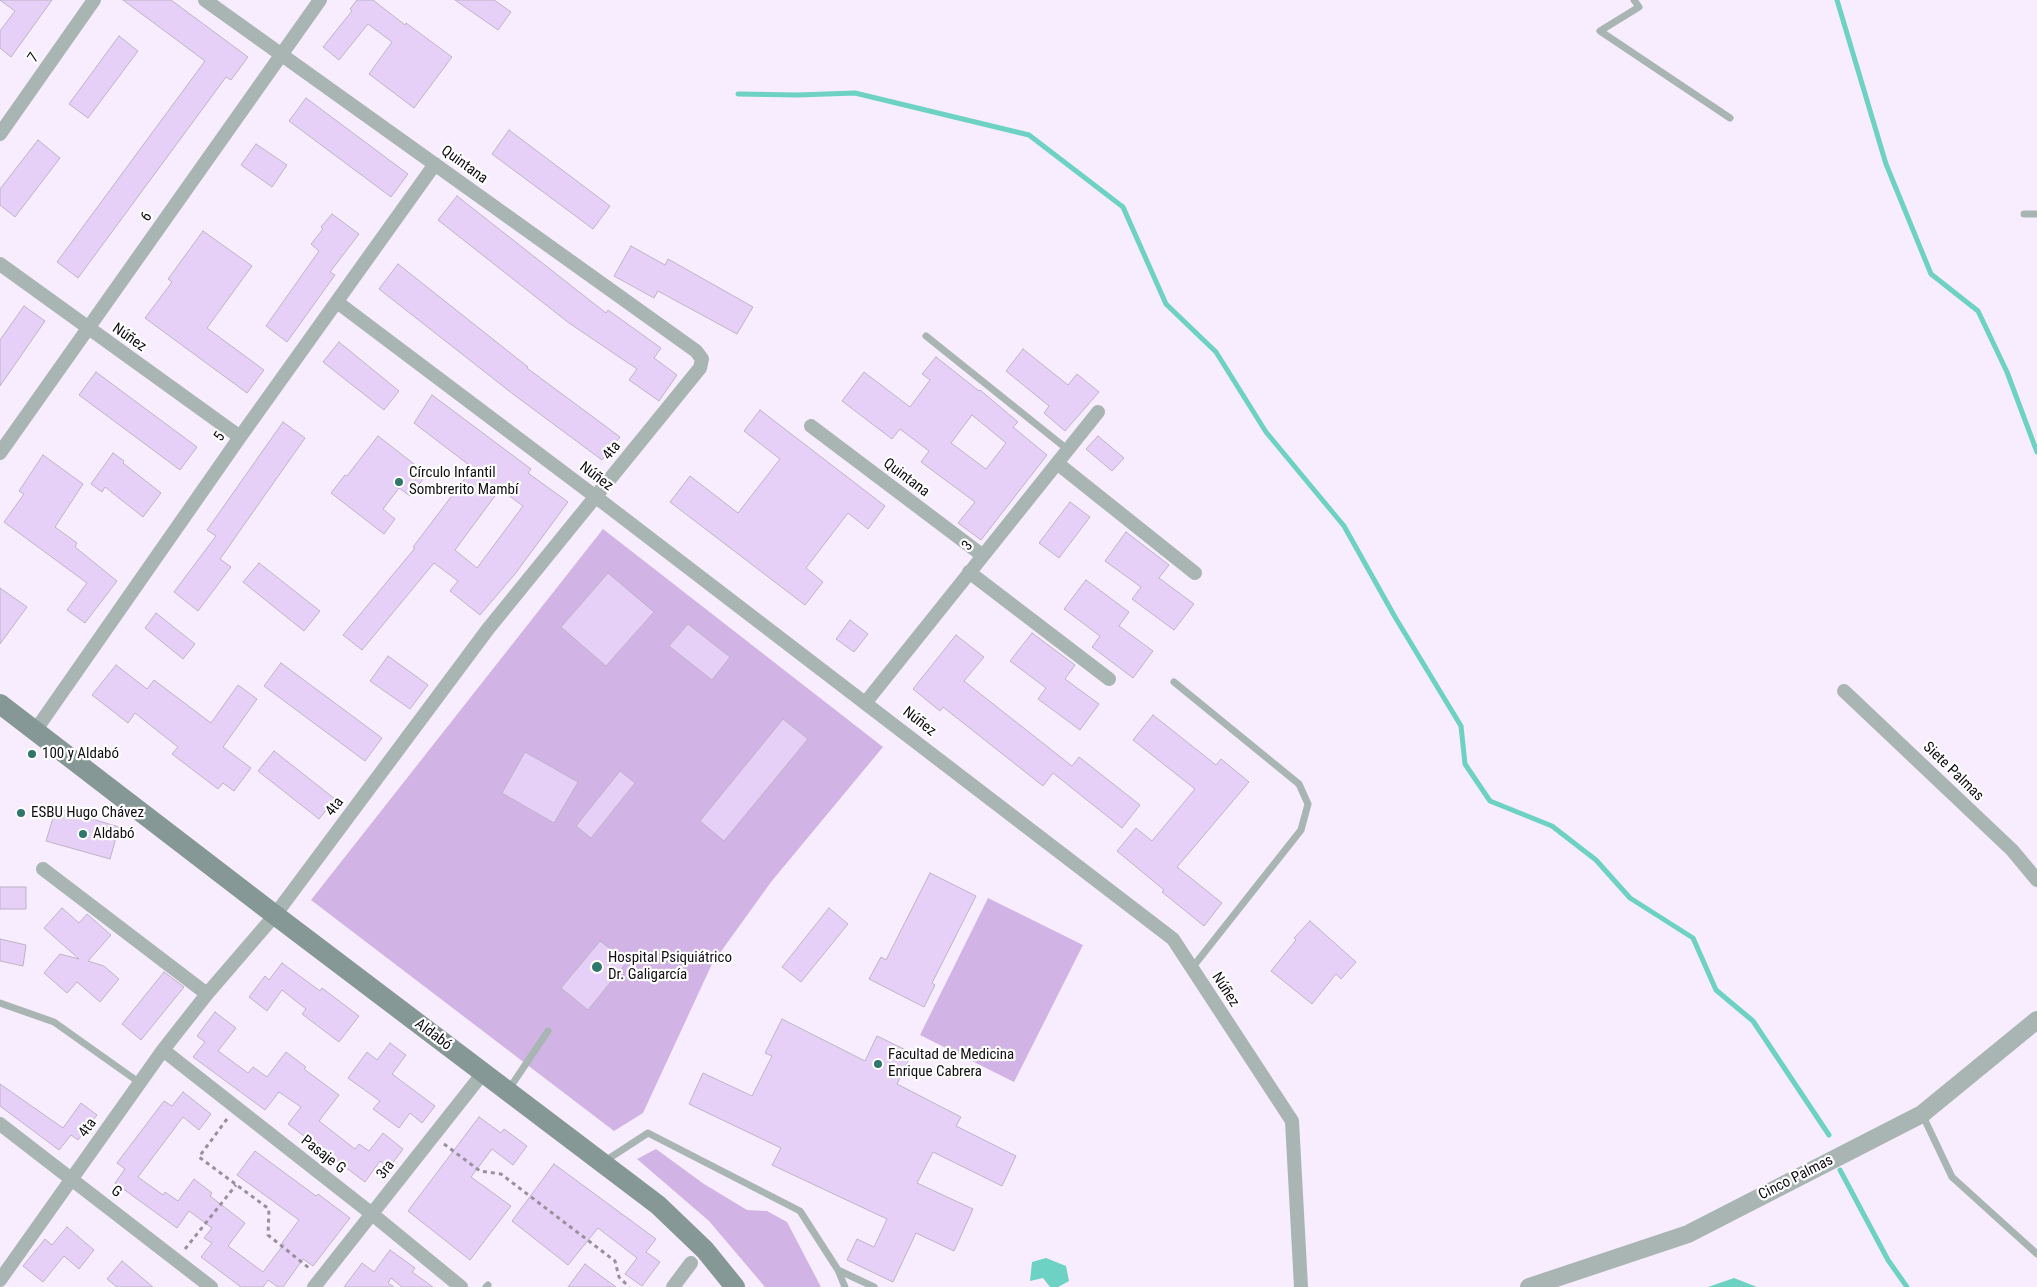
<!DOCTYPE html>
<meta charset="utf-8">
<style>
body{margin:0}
canvas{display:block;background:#f7edfe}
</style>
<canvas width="2037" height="1287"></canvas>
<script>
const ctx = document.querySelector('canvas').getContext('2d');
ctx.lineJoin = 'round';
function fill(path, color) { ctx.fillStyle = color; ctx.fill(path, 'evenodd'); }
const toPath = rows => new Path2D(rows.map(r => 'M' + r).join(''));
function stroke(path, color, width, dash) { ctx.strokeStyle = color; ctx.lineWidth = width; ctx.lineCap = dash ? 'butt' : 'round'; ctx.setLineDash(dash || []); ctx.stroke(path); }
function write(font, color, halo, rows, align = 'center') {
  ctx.font = font + ' "Roboto Condensed",sans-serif'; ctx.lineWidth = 4.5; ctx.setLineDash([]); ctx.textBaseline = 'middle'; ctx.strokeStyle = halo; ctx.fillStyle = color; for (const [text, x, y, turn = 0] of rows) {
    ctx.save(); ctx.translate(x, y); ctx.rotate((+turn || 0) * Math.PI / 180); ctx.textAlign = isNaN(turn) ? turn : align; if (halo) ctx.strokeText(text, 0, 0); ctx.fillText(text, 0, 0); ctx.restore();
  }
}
const green = toPath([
 [603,529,883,747,771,882,712,964,643,1113,614,1131,311,900],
 [988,898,1083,945,1014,1082,920,1035],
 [656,1149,704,1184,747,1210,767,1211,787,1222,821,1287,765,1287,709,1221,637,1159]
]);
const water = toPath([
 [1046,1258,1066,1266,1069,1281,1058,1287,1050,1287,1043,1278,1030,1281,1032,1262],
 [1734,1278,1757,1287,1708,1287]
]);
const stream = toPath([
 [1837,0,1886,164,1931,274,1978,311,2007,372,2037,452],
 [738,94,798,95,855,93,1029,135,1123,207,1166,304,1216,352,1266,432,1344,526,1395,617,1461,726,1465,764,1490,801,1552,826,1596,860,1630,898,1693,938,1716,990,1753,1021,1829,1135],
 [1840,1170,1888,1260,1907,1287]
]);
const building = toPath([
 [0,0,52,0,11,57,0,48,0,31,15,11,0,0],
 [123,0,171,0,248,57,231,80,226,77,78,278,57,262,205,61,123,0],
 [357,0,373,0,405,25,406,23,452,57,414,108,369,74,392,42,368,24,339,60,323,47,352,11,350,9,357,0],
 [455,0,494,0,511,12,498,30,455,0],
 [119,36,138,51,88,118,69,104,119,36],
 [306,98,408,174,391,197,289,121,306,98],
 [509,130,610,206,593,229,492,154,509,130],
 [38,140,60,158,15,217,0,205,0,189,38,140],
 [256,144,287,165,272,187,241,165,256,144],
 [457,196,606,313,608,310,661,348,654,358,677,375,659,401,629,380,637,369,569,323,438,220,457,196],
 [332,214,359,234,330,272,335,275,287,342,266,326,319,251,311,244,323,229,321,227,332,214],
 [203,231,252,266,207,328,264,370,247,393,145,318,172,282,168,279,203,231],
 [631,246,665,265,668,259,753,307,737,334,658,291,654,298,614,276,631,246],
 [398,264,528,367,527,368,620,437,602,460,513,394,379,289,398,264],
 [24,306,45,321,0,386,0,340,24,306],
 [339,342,399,391,384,410,323,362,339,342],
 [1023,349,1068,385,1077,374,1099,392,1065,431,1044,413,1049,406,1006,371,1023,349],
 [936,357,979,391,980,390,1018,422,1013,427,1047,455,981,540,958,523,975,502,921,462,929,451,900,429,892,439,842,401,864,372,910,407,930,380,922,374,936,357],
 [972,415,1006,443,986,469,951,443,972,415],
 [96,372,197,447,180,470,79,395,96,372],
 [432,395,531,469,528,473,568,502,515,574,480,615,450,591,458,581,434,563,362,650,343,635,415,548,413,547,473,468,414,423,432,395],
 [500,489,523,506,477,568,455,550,500,489],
 [760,410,885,506,868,529,848,513,806,568,823,582,805,605,670,502,690,476,738,513,780,459,744,431,760,410],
 [283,422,305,438,220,559,231,567,198,611,174,592,216,536,207,530,283,422],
 [378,436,427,474,410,496,399,488,383,509,395,519,384,534,331,493,345,475,347,476,378,436],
 [1098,436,1124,458,1112,471,1086,449,1098,436],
 [113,453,124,461,123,463,161,493,143,517,105,487,102,492,91,484,113,453],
 [43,455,83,484,55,527,77,543,75,547,117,581,85,623,67,610,87,583,4,522,24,494,19,491,43,455],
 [1070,502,1090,517,1059,558,1039,543,1070,502],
 [1126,532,1169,565,1159,578,1194,604,1174,630,1132,599,1141,587,1105,561,1126,532],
 [259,563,320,611,304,631,243,582,259,563],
 [608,573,654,612,606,666,561,627,608,573],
 [1086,580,1129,612,1119,626,1153,651,1133,678,1092,647,1100,636,1064,609,1086,580],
 [0,588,27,607,0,644,0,588],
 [156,613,195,644,183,659,145,628,156,613],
 [850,620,868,634,854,652,836,639,850,620],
 [688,624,730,657,712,680,669,646,688,624],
 [1032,633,1075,665,1065,679,1099,704,1080,730,1038,699,1046,688,1010,661,1032,633],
 [956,635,984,657,964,681,1072,766,1079,757,1140,805,1122,828,1053,773,1043,786,943,707,940,711,913,689,956,635],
 [388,656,428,685,410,709,370,681,388,656],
 [281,663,382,738,365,761,264,686,281,663],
 [116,665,147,689,154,680,211,723,238,685,257,699,223,747,251,768,234,791,223,783,218,789,172,754,178,747,135,713,128,723,92,695,116,665],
 [1153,715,1216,765,1221,759,1249,782,1177,867,1222,903,1204,926,1162,892,1164,890,1117,851,1136,828,1152,841,1195,789,1133,740,1153,715],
 [783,719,808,739,724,841,700,821,783,719],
 [274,751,335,799,319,819,258,771,274,751],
 [525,752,578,782,554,823,502,793,525,752],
 [620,771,635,783,591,838,576,826,620,771],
 [56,808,119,827,110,859,46,841,56,808],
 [930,873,976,896,932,983,935,985,924,1007,869,979,881,957,886,960,930,873],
 [0,887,26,887,26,909,0,909,0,887],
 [62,908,79,923,87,914,111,935,88,961,104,966,119,979,100,1002,77,982,67,993,44,973,60,954,79,959,44,928,62,908],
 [829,908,848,924,801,982,782,967,829,908],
 [1310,921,1356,962,1341,979,1336,974,1312,1004,1271,971,1296,940,1294,938,1310,921],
 [0,939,26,945,23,966,0,961,0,939],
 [600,941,627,962,588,1010,561,988,600,941],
 [282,963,320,991,322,988,359,1016,339,1042,302,1014,306,1009,282,990,267,1011,249,997,265,976,269,980,282,963],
 [164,972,184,987,141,1040,122,1024,164,972],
 [215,1012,236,1028,218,1051,248,1073,253,1067,267,1077,286,1052,306,1067,304,1069,339,1095,319,1121,355,1149,359,1144,369,1151,383,1133,403,1149,389,1168,380,1161,365,1182,288,1124,301,1107,279,1092,265,1110,193,1057,205,1042,197,1036,215,1012],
 [782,1019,865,1061,877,1036,912,1053,897,1084,961,1117,956,1126,1016,1156,1002,1186,933,1152,917,1183,973,1209,954,1251,916,1233,893,1282,847,1260,857,1239,874,1247,887,1219,772,1165,781,1148,689,1104,703,1073,752,1096,772,1056,765,1053,782,1019],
 [390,1043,406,1055,392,1074,435,1106,422,1123,410,1113,399,1128,373,1109,380,1101,348,1078,367,1052,377,1060,390,1043],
 [0,1084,63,1128,81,1103,97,1115,78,1140,71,1135,59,1150,0,1106,0,1084],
 [183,1092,211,1114,199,1130,183,1117,138,1177,163,1195,165,1192,178,1201,194,1179,212,1193,210,1196,245,1223,228,1246,263,1272,284,1244,282,1243,299,1220,237,1175,255,1151,316,1196,318,1194,350,1218,313,1266,303,1259,283,1287,278,1287,268,1280,263,1287,241,1287,201,1257,212,1243,204,1238,212,1228,189,1211,177,1228,115,1183,125,1169,117,1163,164,1101,172,1106,183,1092],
 [479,1117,501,1133,504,1129,527,1146,513,1165,492,1149,471,1177,511,1206,470,1260,408,1211,479,1117],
 [554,1164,656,1239,646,1252,660,1262,642,1286,625,1274,637,1258,598,1228,568,1265,512,1221,554,1164],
 [67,1227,94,1250,79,1269,64,1256,43,1282,23,1266,45,1239,52,1245,67,1227],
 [390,1250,415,1268,412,1272,433,1287,402,1287,391,1278,388,1283,394,1287,344,1287,362,1263,374,1272,390,1250],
 [122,1261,153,1287,117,1287,107,1279,122,1261],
 [585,1264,594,1271,616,1287,568,1287,585,1264]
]);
const path = toPath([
 [227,1119,199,1157,269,1209,268,1235,309,1268],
 [444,1144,480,1171,501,1174,615,1261,619,1277,629,1287],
 [185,1249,236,1185]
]);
const service = toPath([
 [1634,0,1639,7,1600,31,1730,118],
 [2024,214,2037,214],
 [926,336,1067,449],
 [1174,682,1299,784,1308,804,1301,830,1192,968],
 [0,1003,54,1022,140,1083],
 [509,1089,548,1031],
 [1922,1114,1952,1177,2037,1254],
 [605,1161,648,1133,800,1211,838,1270],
 [486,1287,488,1285],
 [845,1287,838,1270,874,1287]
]);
const minor = toPath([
 [0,134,94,0],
 [0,264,240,437],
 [337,302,596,497,1173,939,1292,1121,1301,1287],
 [811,426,982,555],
 [0,453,320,0],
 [1057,463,1195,573],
 [969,572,1109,679],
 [1844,691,2012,850,2037,880],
 [866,702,1098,412],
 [35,731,240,437,435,164],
 [43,869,207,994],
 [163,1050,372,1214,461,1287],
 [0,1124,211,1287],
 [0,1280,163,1050,207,994,275,915,488,629,700,368,702,359,696,351,205,0],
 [314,1287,483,1073],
 [673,1287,691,1263]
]);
const tertiary = toPath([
 [1529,1287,1688,1234,1922,1114,2037,1020]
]);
const secondary = toPath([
 [0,704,275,915,658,1205,705,1250,735,1287]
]);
const markers = [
 [399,482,5,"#2f766d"],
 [32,754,5,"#2f766d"],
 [21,813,5,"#2f766d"],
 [83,834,5,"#2f766d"],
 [597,967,6,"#2f766d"],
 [878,1064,5,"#2f766d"]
];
const streetNames = [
 ["7",34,58,-55],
 ["Quintana",464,165,36],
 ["6",147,217,-55],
 ["Núñez",129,338,35],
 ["5",220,437,-55],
 ["4ta",612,451,-51],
 ["Núñez",596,477,37],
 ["Quintana",906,478,37],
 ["3",968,546,-51],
 ["Núñez",919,722,38],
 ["Siete Palmas",1953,772,44],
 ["4ta",335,807,-53],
 ["Núñez",1225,990,57],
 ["Aldabó",433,1035,37],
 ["4ta",88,1128,-55],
 ["Pasaje G",323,1155,38],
 ["3ra",386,1170,-52],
 ["Cinco Palmas",1796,1178,-27],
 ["G",116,1192,38]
];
const poiNames = [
 ["Círculo Infantil",409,473],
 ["Sombrerito Mambí",409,490],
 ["100 y Aldabó",42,754],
 ["ESBU Hugo Chávez",31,813],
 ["Aldabó",93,834],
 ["Hospital Psiquiátrico",608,958],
 ["Dr. Galigarcía",608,975],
 ["Facultad de Medicina",888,1055],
 ["Enrique Cabrera",888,1072]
];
fill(green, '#d1b4e5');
fill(water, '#6dd1c4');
stroke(stream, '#6dd1c4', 5);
fill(building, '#e7d0f7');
stroke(building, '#beb3c7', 1);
stroke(path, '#98909c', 3, [4, 4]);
stroke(service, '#a9b5b3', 7);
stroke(minor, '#a9b5b3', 14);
stroke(tertiary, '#a9b5b3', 18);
stroke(secondary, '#869895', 20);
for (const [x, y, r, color] of markers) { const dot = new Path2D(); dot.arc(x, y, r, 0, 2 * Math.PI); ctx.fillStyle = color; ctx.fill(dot); stroke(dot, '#fff', 2); }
write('15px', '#120e14', '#fff', streetNames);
write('15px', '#120e14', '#fff', poiNames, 'left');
</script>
